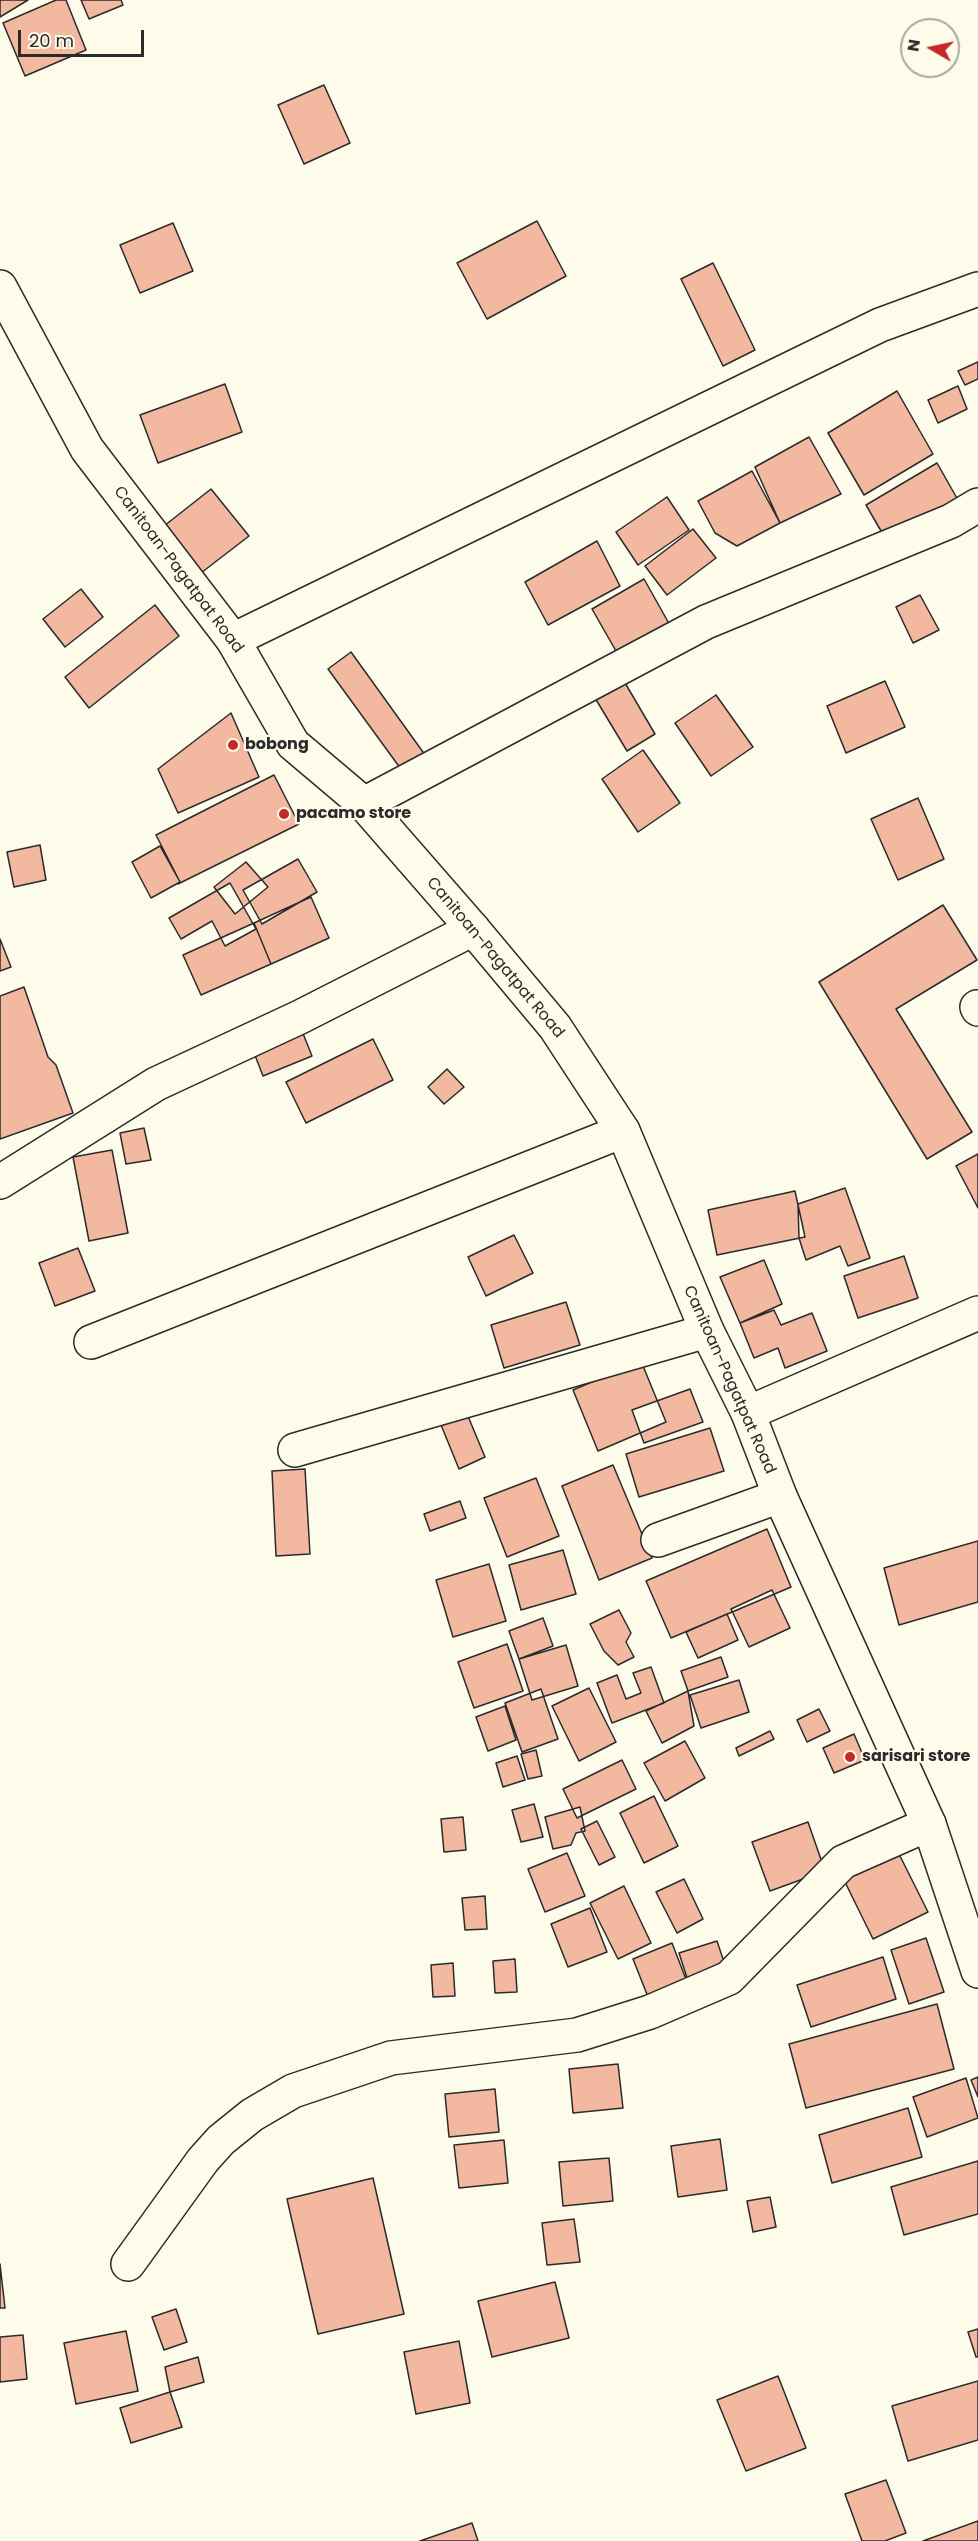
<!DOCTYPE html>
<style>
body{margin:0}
#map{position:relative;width:978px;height:2541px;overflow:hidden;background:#fdfbea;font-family:Poppins,sans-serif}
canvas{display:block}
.north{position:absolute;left:900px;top:18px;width:60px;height:60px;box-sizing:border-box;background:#fdfbea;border:2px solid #a9a89e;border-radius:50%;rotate:279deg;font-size:16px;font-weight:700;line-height:24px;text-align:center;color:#2b2b2b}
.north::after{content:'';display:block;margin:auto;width:21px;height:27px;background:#c62828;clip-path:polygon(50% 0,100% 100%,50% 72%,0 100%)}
.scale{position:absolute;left:18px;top:30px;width:126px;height:27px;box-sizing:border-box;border:3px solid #2b2b2b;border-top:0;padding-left:8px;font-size:18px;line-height:21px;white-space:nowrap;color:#2b2b2b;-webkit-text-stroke:4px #fdfbea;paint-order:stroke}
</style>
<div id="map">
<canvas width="978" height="2541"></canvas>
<div class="north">N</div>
<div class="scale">20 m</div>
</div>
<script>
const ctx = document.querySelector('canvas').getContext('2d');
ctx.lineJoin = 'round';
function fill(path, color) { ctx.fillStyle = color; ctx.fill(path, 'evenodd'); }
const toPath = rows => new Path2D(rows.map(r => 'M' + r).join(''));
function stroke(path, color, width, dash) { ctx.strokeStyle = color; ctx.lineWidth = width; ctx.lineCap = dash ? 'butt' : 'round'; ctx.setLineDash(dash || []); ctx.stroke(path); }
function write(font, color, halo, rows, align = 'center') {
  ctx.font = font + ' Poppins,sans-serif'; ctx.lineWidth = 4.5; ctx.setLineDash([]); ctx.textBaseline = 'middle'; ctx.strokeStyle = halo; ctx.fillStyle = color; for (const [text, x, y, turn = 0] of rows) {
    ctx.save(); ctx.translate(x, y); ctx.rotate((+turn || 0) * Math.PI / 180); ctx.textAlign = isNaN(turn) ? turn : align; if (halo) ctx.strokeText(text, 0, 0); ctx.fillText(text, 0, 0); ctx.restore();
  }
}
const building = toPath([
 [0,0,28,0,0,17,0,0],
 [56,0,66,0,86,50,25,76,3,23,56,0],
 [81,0,121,0,123,5,89,19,81,0],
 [324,85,350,143,304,164,278,105,324,85],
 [537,221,566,276,487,319,457,263,537,221],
 [173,223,193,271,140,293,120,245,173,223],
 [713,263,755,350,723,366,681,279,713,263],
 [978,362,978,379,965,385,958,371,978,362],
 [225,384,242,432,158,463,140,415,225,384],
 [958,386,967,409,938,423,928,400,958,386],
 [897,391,933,454,864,495,828,433,897,391],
 [809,437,841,494,780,523,755,467,809,437],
 [937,463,962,507,888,543,866,505,937,463],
 [752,471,780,523,737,546,715,533,698,501,752,471],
 [211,489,249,536,201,573,164,526,211,489],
 [667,497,689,530,638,565,616,532,667,497],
 [693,529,716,558,667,595,645,566,693,529],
 [597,541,620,586,548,625,525,582,597,541],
 [644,579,676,636,624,665,592,609,644,579],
 [81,589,103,617,65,647,43,619,81,589],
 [920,595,939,630,913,643,896,607,920,595],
 [155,605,179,636,89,708,65,677,155,605],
 [351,652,428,759,406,776,328,669,351,652],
 [621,676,655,734,627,751,592,693,621,676],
 [885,681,905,727,846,753,827,706,885,681],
 [716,695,753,747,711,776,675,723,716,695],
 [231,713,259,777,178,813,158,769,231,713],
 [643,750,680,803,638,832,602,779,643,750],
 [274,775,299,824,178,884,180,882,156,835,274,775],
 [918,798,944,859,898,880,871,819,918,798],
 [40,845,46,880,14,887,7,852,40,845],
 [160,846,180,882,151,898,132,862,160,846],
 [298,859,317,892,262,924,243,890,298,859],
 [246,862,268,887,235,914,214,887,246,862],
 [230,883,256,929,225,946,212,921,181,939,169,918,230,883],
 [311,897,329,938,271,964,254,923,311,897],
 [943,905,977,960,896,1009,972,1132,927,1159,819,982,943,905],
 [254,923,271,964,201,995,183,955,254,923],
 [0,939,11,967,0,971,0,939],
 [24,987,48,1057,56,1065,73,1113,0,1139,0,996,24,987],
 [300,1026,312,1056,263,1076,251,1045,300,1026],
 [373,1039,393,1080,306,1123,286,1082,373,1039],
 [447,1069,464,1087,444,1104,428,1087,447,1069],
 [144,1128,151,1160,126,1164,120,1133,144,1128],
 [112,1150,128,1233,89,1241,73,1157,112,1150],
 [978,1154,978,1208,956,1166,978,1154],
 [845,1188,870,1258,848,1266,840,1246,806,1260,799,1238,798,1204,845,1188],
 [795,1191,805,1237,717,1255,708,1210,795,1191],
 [514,1235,533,1273,486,1296,468,1257,514,1235],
 [78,1248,95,1291,55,1306,39,1263,78,1248],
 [904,1256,918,1298,858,1318,844,1276,904,1256],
 [764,1260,782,1304,740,1323,720,1277,764,1260],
 [566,1302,580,1345,504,1368,491,1325,566,1302],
 [774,1310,781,1325,812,1313,827,1351,785,1368,778,1348,754,1358,740,1323,774,1310],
 [641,1361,666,1422,598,1451,573,1390,641,1361],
 [690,1389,703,1422,644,1443,632,1410,690,1389],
 [465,1409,485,1457,459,1469,439,1420,465,1409],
 [710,1428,724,1471,639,1497,626,1454,710,1428],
 [613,1465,652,1558,599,1580,562,1486,613,1465],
 [305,1469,310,1554,276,1556,272,1471,305,1469],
 [536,1478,559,1536,507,1557,484,1498,536,1478],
 [460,1501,466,1518,430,1531,424,1514,460,1501],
 [767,1529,791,1587,671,1638,646,1581,767,1529],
 [978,1541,978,1602,899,1625,884,1568,978,1541],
 [563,1550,576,1594,521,1610,509,1565,563,1550],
 [489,1564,506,1621,453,1637,436,1580,489,1564],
 [772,1590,790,1628,749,1647,731,1609,772,1590],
 [619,1610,631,1633,626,1642,634,1657,618,1665,604,1651,590,1624,619,1610],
 [727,1614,738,1640,698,1658,686,1632,727,1614],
 [543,1618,553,1646,519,1659,509,1631,543,1618],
 [507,1644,523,1691,474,1708,458,1662,507,1644],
 [566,1645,578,1686,532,1700,519,1659,566,1645],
 [721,1657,728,1677,688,1691,681,1671,721,1657],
 [651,1667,664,1703,612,1723,597,1683,617,1675,626,1699,641,1693,633,1673,651,1667],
 [739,1680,749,1712,701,1728,690,1695,739,1680],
 [589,1688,616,1742,579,1761,552,1706,589,1688],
 [541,1689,558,1739,522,1752,505,1703,541,1689],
 [688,1691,694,1726,662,1743,646,1711,688,1691],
 [505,1706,516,1740,488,1751,476,1717,505,1706],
 [819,1709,830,1731,807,1742,797,1720,819,1709],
 [770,1731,774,1739,739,1756,736,1748,770,1731],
 [854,1734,865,1760,834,1773,823,1748,854,1734],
 [685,1741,705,1778,665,1801,644,1763,685,1741],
 [536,1750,542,1776,528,1779,521,1754,536,1750],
 [517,1756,525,1780,503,1787,496,1763,517,1756],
 [622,1760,636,1789,577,1818,563,1789,622,1760],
 [654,1796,678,1846,644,1863,620,1813,654,1796],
 [534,1804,543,1837,521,1842,512,1810,534,1804],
 [580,1807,585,1831,576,1833,571,1845,553,1849,545,1817,580,1807],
 [463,1817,466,1850,444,1852,441,1819,463,1817],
 [597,1821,615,1857,599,1865,581,1829,597,1821],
 [808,1822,825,1871,770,1891,752,1842,808,1822],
 [896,1848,928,1912,873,1939,842,1876,896,1848],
 [567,1853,585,1896,545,1912,528,1869,567,1853],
 [684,1879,703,1919,677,1933,656,1892,684,1879],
 [624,1886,651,1943,618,1959,590,1903,624,1886],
 [485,1896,487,1929,465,1930,462,1898,485,1896],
 [590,1908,607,1952,568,1967,551,1924,590,1908],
 [926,1938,944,1992,909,2004,891,1950,926,1938],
 [717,1941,729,1977,691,1990,679,1953,717,1941],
 [672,1943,689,1987,650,2002,633,1959,672,1943],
 [883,1957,896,1999,811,2027,797,1985,883,1957],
 [515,1959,517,1992,495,1993,493,1961,515,1959],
 [453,1963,455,1996,433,1997,431,1965,453,1963],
 [937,2004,954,2069,806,2108,789,2044,937,2004],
 [618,2064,623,2108,573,2113,569,2069,618,2064],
 [978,2077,978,2097,971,2080,978,2077],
 [966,2078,978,2118,927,2137,913,2097,966,2078],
 [495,2089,499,2132,449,2137,445,2094,495,2089],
 [908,2108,922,2157,832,2183,819,2135,908,2108],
 [720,2139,727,2190,678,2197,671,2146,720,2139],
 [504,2140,508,2183,459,2188,454,2145,504,2140],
 [609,2158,613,2201,563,2206,559,2162,609,2158],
 [978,2161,978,2214,904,2235,891,2187,978,2161],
 [373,2178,404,2314,318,2334,287,2199,373,2178],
 [770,2197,776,2227,753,2232,747,2201,770,2197],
 [574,2219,580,2262,547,2265,542,2223,574,2219],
 [0,2264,5,2308,0,2308,0,2264],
 [555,2282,569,2338,492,2357,478,2301,555,2282],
 [176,2309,187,2342,164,2350,152,2317,176,2309],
 [978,2329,978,2357,976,2357,968,2332,978,2329],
 [126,2331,138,2391,76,2404,64,2343,126,2331],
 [23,2335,27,2379,0,2382,0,2337,23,2335],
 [459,2341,470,2403,416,2414,404,2352,459,2341],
 [198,2357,204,2382,170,2392,165,2367,198,2357],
 [778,2376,806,2448,746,2471,717,2400,778,2376],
 [978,2381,978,2440,908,2461,892,2406,978,2381],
 [170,2392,182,2427,131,2443,120,2408,170,2392],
 [886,2480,906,2533,885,2541,862,2541,845,2494,886,2480],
 [978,2521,978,2541,923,2541,978,2521],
 [472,2523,478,2541,420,2541,472,2523]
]);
const minor = toPath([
 [233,640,880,325,978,289],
 [364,804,706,622,951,521,978,505],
 [977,1007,978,1009],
 [0,1182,156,1084,300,1017,473,929],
 [91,1342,623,1131],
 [748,1413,978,1313],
 [295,1450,707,1331],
 [658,1540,780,1496],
 [128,2264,203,2160,221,2140,252,2115,293,2091,391,2058,577,2035,650,2012,729,1978,843,1862,929,1824]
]);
const tertiary = toPath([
 [0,287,87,449,233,640,293,744,364,804,473,929,555,1027,623,1131,707,1331,748,1413,780,1496,929,1824,978,1971]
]);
const markers = [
 [233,745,6,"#c62828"],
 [284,814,6,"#c62828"],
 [850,1757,6,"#c62828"]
];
const streetNames = [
 ["Canitoan-Pagatpat Road",178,570,53],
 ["Canitoan-Pagatpat Road",495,958,50],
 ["Canitoan-Pagatpat Road",729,1380,66]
];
const poiNames = [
 ["bobong",245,745],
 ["pacamo store",296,814],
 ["sarisari store",862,1757]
];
fill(building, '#f2b8a0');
stroke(building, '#2b2b2b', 1.5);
stroke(minor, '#2b2b2b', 36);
stroke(tertiary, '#2b2b2b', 36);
stroke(minor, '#fdfbea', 33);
stroke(tertiary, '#fdfbea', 33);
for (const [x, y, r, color] of markers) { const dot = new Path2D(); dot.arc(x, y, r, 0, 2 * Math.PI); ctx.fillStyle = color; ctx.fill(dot); stroke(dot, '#fdfbea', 2); }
write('16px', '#2b2b2b', '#fdfbea', streetNames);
write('bold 16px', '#2b2b2b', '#fdfbea', poiNames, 'left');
</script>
